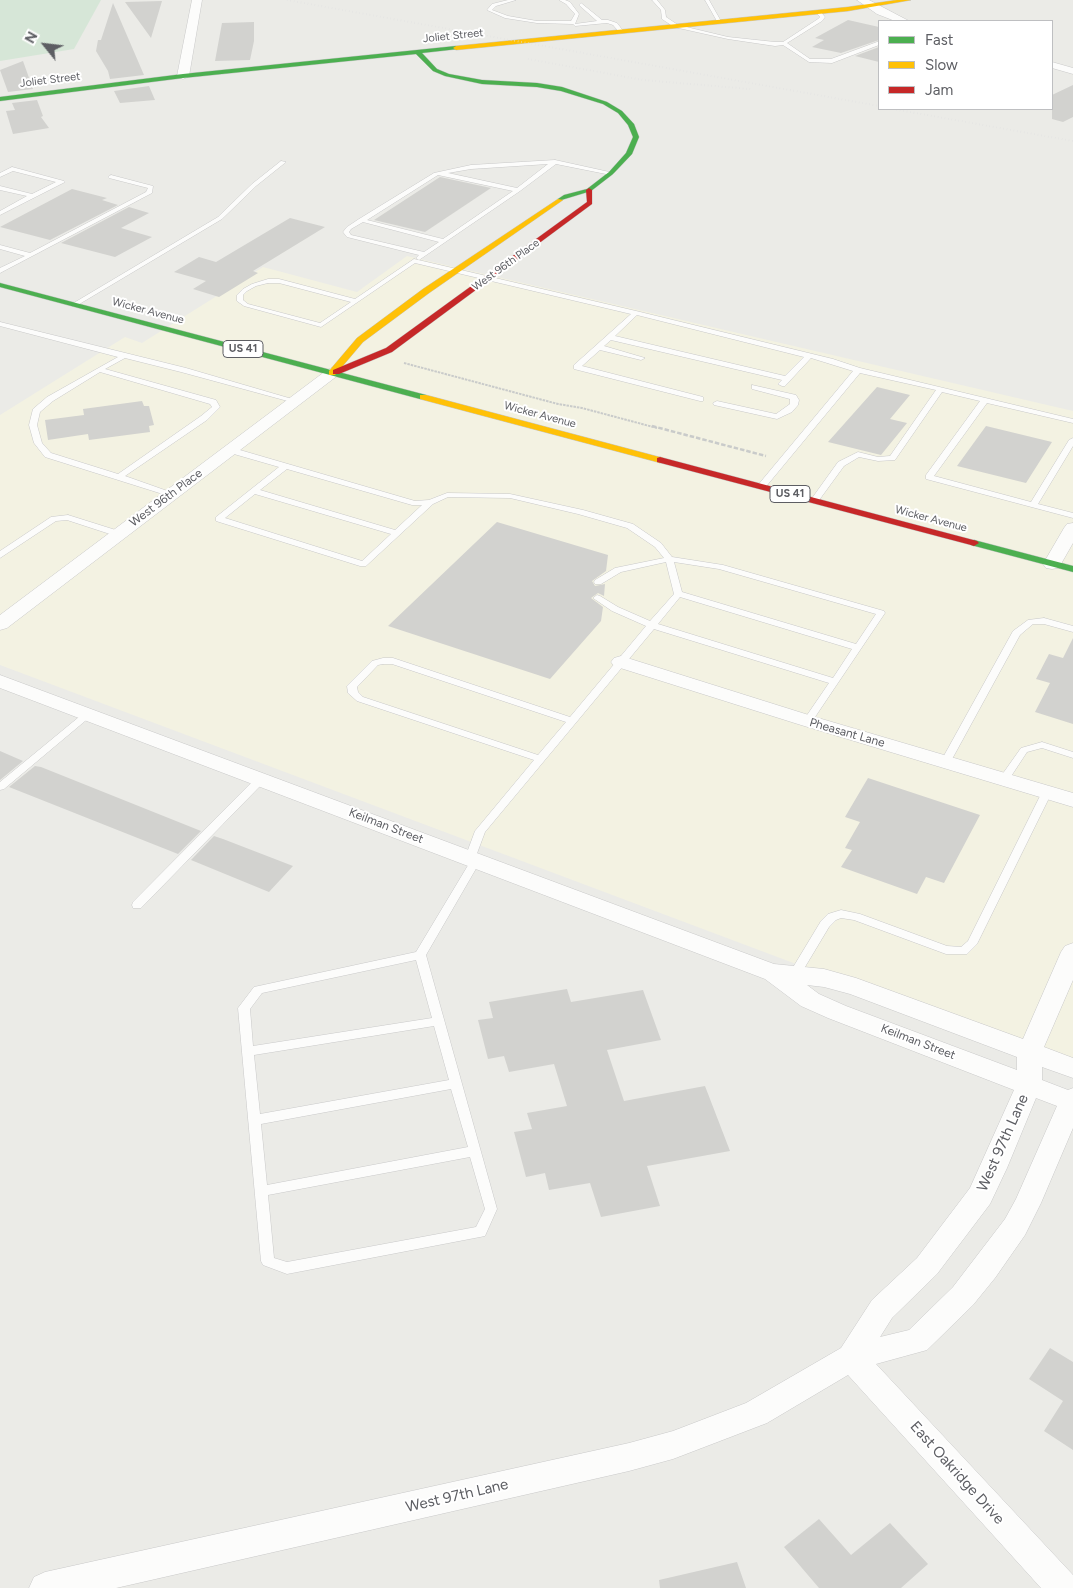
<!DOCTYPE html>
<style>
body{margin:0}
#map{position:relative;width:1073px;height:1588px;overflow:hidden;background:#ebebe7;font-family:Figtree,sans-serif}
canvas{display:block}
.legend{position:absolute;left:878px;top:20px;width:175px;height:90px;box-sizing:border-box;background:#fff;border:1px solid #bebfc1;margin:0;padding:6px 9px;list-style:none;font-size:15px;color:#5d5e63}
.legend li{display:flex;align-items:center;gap:10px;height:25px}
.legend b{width:25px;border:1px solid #bebfc1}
.north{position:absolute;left:20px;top:20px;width:50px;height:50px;-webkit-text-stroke:4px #fff;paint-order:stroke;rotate:299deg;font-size:14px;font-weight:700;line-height:20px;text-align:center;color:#5d5e63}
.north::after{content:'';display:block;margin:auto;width:18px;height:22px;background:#5d5e63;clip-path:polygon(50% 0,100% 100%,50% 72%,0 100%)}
</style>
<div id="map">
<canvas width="1073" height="1588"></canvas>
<ul class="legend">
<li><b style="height:6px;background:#4caf50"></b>Fast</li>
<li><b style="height:6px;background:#ffc107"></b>Slow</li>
<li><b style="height:6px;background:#c62828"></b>Jam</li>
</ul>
<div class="north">N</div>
</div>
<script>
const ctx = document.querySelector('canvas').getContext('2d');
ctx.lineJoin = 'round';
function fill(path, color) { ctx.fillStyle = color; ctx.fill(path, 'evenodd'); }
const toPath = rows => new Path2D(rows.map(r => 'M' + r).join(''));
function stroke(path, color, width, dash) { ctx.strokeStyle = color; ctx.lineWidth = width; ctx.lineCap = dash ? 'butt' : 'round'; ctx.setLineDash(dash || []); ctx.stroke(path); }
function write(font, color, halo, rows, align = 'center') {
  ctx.font = font + ' Figtree,sans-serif'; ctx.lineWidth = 4; ctx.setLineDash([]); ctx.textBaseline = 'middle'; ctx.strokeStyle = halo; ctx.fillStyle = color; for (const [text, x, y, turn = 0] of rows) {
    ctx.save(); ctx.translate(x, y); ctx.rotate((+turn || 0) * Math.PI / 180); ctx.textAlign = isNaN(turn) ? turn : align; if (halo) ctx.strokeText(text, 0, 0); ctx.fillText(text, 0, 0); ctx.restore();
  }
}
const commercial = toPath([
 [407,256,1073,411,1073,1068,0,665,0,415,125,337,142,343,263,267,357,292]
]);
const green = toPath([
 [0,0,101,0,74,49,0,61]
]);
const building = toPath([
 [162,1,151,38,125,2],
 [113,3,144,75,110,79,108,71,96,51,98,40,101,40],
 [848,20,879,27,879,40,841,53,812,47,824,40,815,38],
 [254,22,254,41,250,60,215,61,222,23],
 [879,47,879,62,855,56],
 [23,61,33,89,8,92,0,70],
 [1073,85,1073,117,1063,122,1052,119,1052,95],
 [149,86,155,100,120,103,114,91],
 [37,100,43,116,41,117,49,128,13,134,6,111,15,110,12,103],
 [440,177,491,188,425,232,374,220],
 [72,189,107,198,102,200,118,205,50,240,0,227],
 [129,207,149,213,121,228,152,237,115,257,61,243],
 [290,218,325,227,253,271,258,273,219,297,193,289,206,281,174,272,199,257,216,262],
 [877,387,910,395,890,419,907,423,881,455,828,442],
 [142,401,144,406,149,406,154,425,149,426,150,432,89,440,88,434,48,440,45,420,84,415,83,409],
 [986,426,1052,442,1026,483,957,466],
 [497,522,608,555,606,571,592,581,595,586,605,584,604,596,598,593,591,598,603,607,601,621,550,679,388,626],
 [1073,638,1073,724,1035,712,1050,683,1036,679,1049,654,1063,658],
 [0,751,23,761,0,780],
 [35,766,41,767,201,831,178,854,9,787],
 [868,778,980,815,944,883,926,877,917,894,841,867,852,850,845,848,860,822,845,817],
 [214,836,223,839,293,866,269,892,191,860],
 [567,989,571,1002,643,990,661,1040,607,1050,624,1101,705,1086,730,1151,647,1166,660,1206,601,1217,590,1183,549,1190,545,1173,526,1177,514,1132,532,1129,527,1113,567,1106,554,1064,509,1072,504,1056,488,1059,478,1020,493,1018,489,1002],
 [1050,1348,1073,1362,1073,1450,1044,1431,1063,1401,1029,1379],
 [819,1519,851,1555,890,1523,928,1564,901,1588,819,1588,784,1547],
 [737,1562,746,1588,660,1588,659,1580]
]);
const pathFar1 = toPath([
 [404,363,558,404,582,408,657,428]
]);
const path = toPath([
 [652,426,766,456]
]);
const lane = toPath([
 [508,0,516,0,496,6,492,10,508,16,537,21,571,21,575,14,566,4,559,0,565,0,570,2,579,14,575,24,597,21,579,5,581,3,602,20,608,20,617,23,624,32,620,33,613,25,607,23,575,26,573,24,537,23,505,18,487,10,492,4,508,0],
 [652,0,657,0,665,10,666,17,678,25,728,37,775,42,783,42,818,19,820,17,816,12,820,11,825,17,822,21,787,43,810,59,831,59,877,42,879,42,879,45,832,63,809,62,783,45,775,46,728,39,674,27,662,19,661,10,652,0],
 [705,0,709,0,722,23,718,23,705,0],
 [555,160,614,173,611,175,556,164,520,191,419,260,416,258,419,255,347,237,343,232,347,227,359,219,434,173,471,165,555,160],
 [548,164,517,188,448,173,471,169,548,164],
 [438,175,513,191,443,239,367,220,438,175],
 [363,222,439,242,424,252,351,235,349,232,351,229,363,222],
 [281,161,286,162,256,186,222,219,76,306,72,306,72,304,218,217,252,184,281,161],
 [12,167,64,181,65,182,0,215,0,211,27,196,0,190,0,186,32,194,56,182,13,171,0,177,0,173,12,167],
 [111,175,153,186,152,193,0,273,0,268,25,256,0,249,0,245,30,253,146,192,148,188,109,178,108,177,111,175],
 [414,259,636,311,833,359,860,368,1073,419,1073,423,987,403,934,476,1031,502,1069,440,1073,438,1073,446,1038,504,1073,513,1073,518,926,479,926,475,980,401,942,392,895,460,878,461,859,457,844,466,817,503,814,503,810,501,838,462,858,452,878,457,890,456,936,390,860,373,764,489,761,489,757,487,758,485,853,371,811,358,785,386,782,386,778,384,782,380,611,340,604,346,645,358,641,360,600,350,582,366,703,397,703,401,700,401,574,369,574,365,631,314,415,263,321,327,244,306,237,301,237,295,243,289,252,284,268,279,279,279,355,299,414,259],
 [268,283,279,283,351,302,320,323,248,304,243,300,243,295,247,291,256,286,268,283],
 [637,315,804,357,785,376,615,336,637,315],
 [0,322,186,368,299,401,295,403,181,372,125,358,105,369,216,400,220,407,207,420,125,476,176,494,175,496,169,496,45,457,34,443,29,425,33,409,47,397,118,357,0,326,0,322],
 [100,372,210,404,212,407,201,416,118,474,51,453,42,443,37,425,40,412,53,401,100,372],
 [752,385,796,395,799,400,798,405,792,412,777,419,714,405,713,403,717,401,776,414,790,404,790,399,752,389,752,385],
 [227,448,233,448,415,501,429,500,447,493,510,494,583,510,633,524,661,543,672,557,723,565,884,611,885,613,811,723,808,724,803,721,829,683,654,629,485,832,476,856,480,857,481,860,426,955,497,1209,485,1236,480,1237,287,1274,263,1265,261,1261,238,1008,254,987,416,952,470,862,465,858,475,831,534,760,357,701,348,693,347,686,372,661,383,658,393,658,570,717,646,626,612,611,593,598,597,595,600,596,618,607,650,621,674,594,666,562,621,572,601,584,595,584,594,582,595,580,615,568,664,558,655,547,627,528,578,514,510,498,448,497,433,504,366,566,360,566,216,521,216,517,279,467,227,452,227,448],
 [287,469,412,505,422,505,395,530,260,490,287,469],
 [255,494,391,534,362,561,225,518,255,494],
 [674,562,719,569,876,614,856,644,682,592,674,562],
 [680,597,852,649,833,678,658,624,680,597],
 [383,664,392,664,566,722,538,755,363,697,358,692,357,687,378,665,383,664],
 [416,960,432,1018,253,1046,250,1009,262,993,416,960],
 [434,1026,449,1080,260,1114,254,1055,434,1026],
 [451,1089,468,1147,267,1185,261,1124,451,1089],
 [470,1157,485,1209,476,1227,287,1262,274,1258,268,1195,470,1157],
 [68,515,122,532,123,534,119,536,116,536,67,520,56,521,0,558,0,551,51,517,68,515],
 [1044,618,1073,626,1073,632,1044,624,1033,624,1020,635,951,761,946,764,943,763,941,761,1013,631,1028,620,1044,618],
 [88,711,91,712,93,714,91,716,4,789,0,790,0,782,85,712,88,711],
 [1042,742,1073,752,1073,758,1042,748,1027,752,1008,781,1000,781,999,779,1021,748,1042,742],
 [261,776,266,779,265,781,141,908,133,908,132,905,133,902,257,777,261,776],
 [1047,789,1052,792,977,944,967,954,946,954,854,920,841,918,836,920,829,927,799,977,791,977,789,974,821,921,828,914,841,910,860,914,947,946,961,947,968,941,1042,792,1047,789]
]);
const street = toPath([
 [192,0,202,0,189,76,183,79,177,76,192,0],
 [857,0,869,0,909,21,895,21,877,14,857,0],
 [1052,62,1073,68,1073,74,1052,68,1052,62],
 [332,368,337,370,340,373,337,376,7,628,0,630,0,615,327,370,332,368],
 [1073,523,1073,543,1061,564,1058,568,1052,569,1046,568,1043,564,1064,528,1067,524,1073,523],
 [621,656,815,717,1073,793,1073,807,801,725,614,666,611,662,614,658,621,656],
 [0,675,774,964,824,969,856,978,1023,1039,1061,952,1065,946,1073,943,1073,980,1044,1047,1073,1058,1073,1078,1042,1067,1042,1080,1068,1090,1073,1088,1073,1128,1041,1203,1025,1235,995,1278,973,1305,927,1350,876,1364,1073,1575,1073,1588,1041,1588,848,1375,767,1423,673,1459,629,1471,116,1588,29,1588,34,1577,45,1572,629,1443,673,1431,746,1403,841,1348,872,1300,917,1258,970,1188,1014,1090,828,1018,801,1006,765,979,0,688,0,675],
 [807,985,824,987,850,994,1017,1057,1017,1070,846,1006,819,994,807,985],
 [1036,1098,1057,1106,1016,1199,1005,1219,953,1287,909,1330,880,1337,892,1318,937,1274,990,1204,1007,1168,1036,1098]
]);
const fast = toPath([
 [456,46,458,49,422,53,437,69,449,74,482,80,537,83,562,87,607,102,622,111,634,124,639,137,632,154,613,174,591,191,558,201,558,199,564,195,587,189,609,172,626,153,633,137,628,125,618,113,603,104,561,91,537,87,482,84,445,76,433,71,416,54,183,78,0,101,0,97,183,74,456,46],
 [0,283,426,395,427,397,423,399,420,399,0,287,0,283],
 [974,540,1073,566,1073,572,971,545,969,543,974,540]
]);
const slow = toPath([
 [897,0,911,0,848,11,456,50,453,48,456,46,848,7,897,0],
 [558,199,563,200,429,293,363,342,335,375,329,375,329,371,357,338,423,289,558,199],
 [420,395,426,395,663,458,664,460,660,463,657,462,420,399,420,395]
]);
const jam = toPath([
 [589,188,592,190,592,204,392,352,339,374,333,374,333,370,386,348,587,202,586,190,589,188],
 [660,457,977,541,979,543,974,546,971,545,657,462,657,458,660,457]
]);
const rail = toPath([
 [287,0,879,106],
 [528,59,643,80,750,89],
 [893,109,1073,141]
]);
const farStreetnames = [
 ["Joliet Street",453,36,-6],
 ["Joliet Street",50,80,-7],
 ["West 96th Place",506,265,-36],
 ["Wicker Avenue",148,311,15],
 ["Wicker Avenue",540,415,15],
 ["Wicker Avenue",931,519,15]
];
const shields = [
 [243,349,40],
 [790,494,40]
];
const shieldNames = [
 ["US 41",243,349],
 ["US 41",790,494]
];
const streetNames = [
 ["West 96th Place",166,498,-37],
 ["Pheasant Lane",847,733,16],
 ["Keilman Street",386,826,21],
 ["Keilman Street",918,1042,21]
];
const nearStreetnames = [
 ["West 97th Lane",1003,1143,-66],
 ["East Oakridge Drive",957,1473,48],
 ["West 97th Lane",457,1496,-13]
];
fill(commercial, '#f3f2e2');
fill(green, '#d6e6d7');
fill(building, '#d2d2cf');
stroke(lane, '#c9c9c9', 1);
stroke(street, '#c9c9c9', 1);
stroke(fast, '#c7c8c7', 1);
stroke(slow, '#c7c8c7', 1);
stroke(jam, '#c7c8c7', 1);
stroke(pathFar1, '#c9cbca', 2, [2.5, 1]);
stroke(path, '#c9cbca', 2.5, [4.5, 2]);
fill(lane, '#fcfcfb');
fill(street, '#fcfcfb');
fill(fast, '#4caf50');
fill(slow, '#ffc107');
fill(jam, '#c62828');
stroke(rail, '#e2e2e2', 2, [0.5, 3]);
write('11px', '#5d5e63', '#fff', farStreetnames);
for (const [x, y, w] of shields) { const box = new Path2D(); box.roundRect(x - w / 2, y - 8.5, w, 17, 4); ctx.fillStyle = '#fff'; ctx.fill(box); stroke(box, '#5d5e63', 1); }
write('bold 11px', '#5d5e63', null, shieldNames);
write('12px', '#5d5e63', '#fff', streetNames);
write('15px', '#5d5e63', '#fff', nearStreetnames);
</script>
